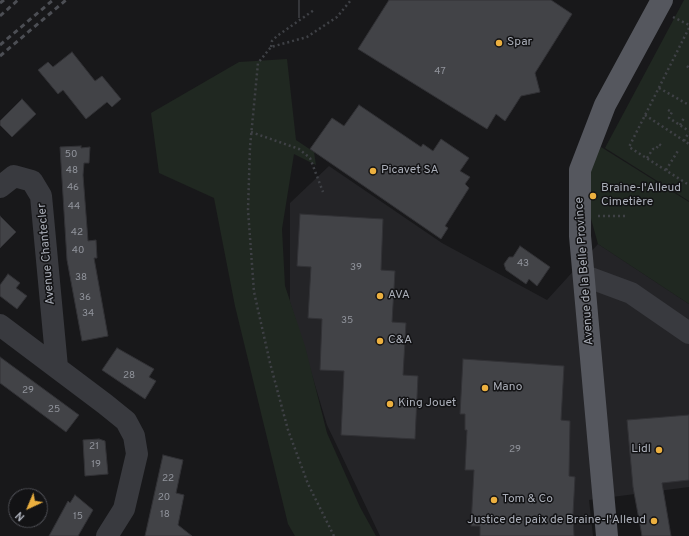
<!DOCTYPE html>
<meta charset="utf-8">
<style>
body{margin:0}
#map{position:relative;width:689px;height:536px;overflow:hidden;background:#18181a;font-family:Overpass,sans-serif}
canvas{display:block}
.north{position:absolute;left:8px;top:488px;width:40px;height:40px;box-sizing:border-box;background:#131315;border:1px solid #505157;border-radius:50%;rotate:224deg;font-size:11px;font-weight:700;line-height:16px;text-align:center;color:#abafb9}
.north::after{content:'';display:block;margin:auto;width:14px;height:18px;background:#ecb03f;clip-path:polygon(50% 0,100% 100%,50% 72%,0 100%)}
</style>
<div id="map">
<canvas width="689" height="536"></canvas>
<div class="north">N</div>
</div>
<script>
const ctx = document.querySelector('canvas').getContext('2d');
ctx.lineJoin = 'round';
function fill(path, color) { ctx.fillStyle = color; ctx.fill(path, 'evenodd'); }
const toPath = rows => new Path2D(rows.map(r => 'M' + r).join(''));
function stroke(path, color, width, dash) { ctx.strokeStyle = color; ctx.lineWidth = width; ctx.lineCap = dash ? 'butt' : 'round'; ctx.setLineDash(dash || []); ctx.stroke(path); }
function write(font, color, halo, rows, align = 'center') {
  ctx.font = font + ' Overpass,sans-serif'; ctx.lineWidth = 3; ctx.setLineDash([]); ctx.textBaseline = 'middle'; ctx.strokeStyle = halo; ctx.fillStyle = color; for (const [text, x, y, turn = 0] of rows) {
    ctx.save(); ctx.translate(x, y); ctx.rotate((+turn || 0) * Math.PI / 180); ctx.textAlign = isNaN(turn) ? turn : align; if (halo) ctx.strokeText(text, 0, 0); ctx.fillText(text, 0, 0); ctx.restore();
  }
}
const built = toPath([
 [329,166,442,243,547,300,598,244,689,304,689,487,589,500,593,536,380,536,327,425,290,302,290,203]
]);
const green = toPath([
 [684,0,689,0,689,201,605,148],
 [287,59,296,140,314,152,316,165,294,154,282,229,285,286,305,346,327,433,360,507,376,536,295,536,288,524,235,306,214,198,159,173,151,113,239,62],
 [601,147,689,202,689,304,598,244,584,193,590,166]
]);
const building = toPath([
 [389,0,551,0,572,14,535,73,540,92,521,96,505,121,496,114,487,129,358,49,389,0],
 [72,52,95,81,102,76,121,99,112,107,107,102,86,119,63,90,58,94,38,70,48,62,53,67,72,52],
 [22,99,36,114,12,137,0,125,0,121,22,99],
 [359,105,421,147,423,144,433,151,441,139,469,158,460,171,470,177,465,184,469,188,445,226,448,228,441,239,310,149,332,118,344,126,359,105],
 [81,146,81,148,90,147,89,163,84,163,83,175,88,241,96,240,97,258,94,258,108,336,82,341,67,260,60,147,81,146],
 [300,214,383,219,381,270,395,271,392,322,406,323,403,375,418,376,415,439,341,435,344,371,320,370,322,319,308,318,311,267,297,266,300,214],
 [0,216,16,232,0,248,0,216],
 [520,246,550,267,537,286,529,279,526,284,506,270,504,264,509,257,513,257,520,246],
 [8,274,20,283,16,288,27,296,17,309,0,296,0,285,8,274],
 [117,348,154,369,149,377,156,381,145,399,102,370,117,348],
 [0,357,79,415,66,432,0,383,0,357],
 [463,359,564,366,561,420,570,421,569,476,575,477,573,514,574,536,480,536,480,526,471,526,474,470,465,470,467,430,465,430,465,414,460,414,463,359],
 [689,415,689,480,662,483,671,536,642,536,633,487,627,420,689,415],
 [99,439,105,441,108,474,85,476,83,440,99,439],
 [163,455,183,460,176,493,184,495,178,525,192,536,145,536,163,455],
 [75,495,93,510,78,536,49,536,68,501,70,503,75,495]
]);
const minorTunnel = toPath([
 [298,7,300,7]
]);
const path = toPath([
 [673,17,689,25],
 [689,28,629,147,689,185],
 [271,47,272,41,277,36,314,10],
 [687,66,689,68],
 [659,88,689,105],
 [668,110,672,112,669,118,689,131],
 [645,115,689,144],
 [680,125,684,118],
 [251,132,299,149,310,158,323,192],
 [684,141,689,132],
 [647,158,653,149,656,149,659,144,663,147],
 [666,170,679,149],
 [598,216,626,216],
 [334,536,308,484,288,430,270,363,254,292,248,210,250,147,258,63,271,47,307,37,337,17,351,0]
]);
const minor = toPath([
 [0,187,14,176,32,181,41,196,57,367],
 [585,276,631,293,689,333],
 [0,325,105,404,126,421,134,436,137,454,124,509,107,536]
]);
const major = toPath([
 [607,536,580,236,580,170,605,105,662,0]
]);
const rail = toPath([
 [0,3,4,0],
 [0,16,18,0],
 [0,45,53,0],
 [0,56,66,0]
]);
const markers = [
 [499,43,4,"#ecb03f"],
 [373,171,4,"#ecb03f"],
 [593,196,4,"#ecb03f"],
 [380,296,4,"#ecb03f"],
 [380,341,4,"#ecb03f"],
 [485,388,4,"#ecb03f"],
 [390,404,4,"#ecb03f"],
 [659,450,4,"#ecb03f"],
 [494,500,4,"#ecb03f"],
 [654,521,4,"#ecb03f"]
];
const numberNames = [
 ["47",440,72],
 ["50",71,155],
 ["48",72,171],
 ["46",73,188],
 ["44",74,207],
 ["42",77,233],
 ["40",78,251],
 ["43",523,264],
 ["39",356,268],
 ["38",81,278],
 ["36",85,298],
 ["34",88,314],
 ["35",347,321],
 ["28",129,376],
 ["29",28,391],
 ["25",54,410],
 ["21",94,447],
 ["29",515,450],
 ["19",96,465],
 ["22",168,479],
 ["20",164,498],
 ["18",165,515],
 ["15",78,517]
];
const poiNames = [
 ["Spar",507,43],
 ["Picavet SA",381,171],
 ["Braine-l'Alleud",601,189],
 ["Cimetière",601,203],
 ["AVA",388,296],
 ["C&A",388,341],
 ["Mano",493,388],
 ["King Jouet",398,404],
 ["Lidl",651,450,"right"],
 ["Tom & Co",502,500],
 ["Justice de paix de Braine-l'Alleud",646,521,"right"]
];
const streetNames = [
 ["Avenue Chantecler",47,254,-95],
 ["Avenue de la Belle Province",585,271,-94]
];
fill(built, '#242427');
fill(green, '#202821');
fill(building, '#424347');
stroke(building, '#323236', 1);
stroke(minorTunnel, '#35363a', 22, [22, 11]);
stroke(path, '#3f4146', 2.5, [2, 3]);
stroke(minor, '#393a3f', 22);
stroke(major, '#55575e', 22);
stroke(rail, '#4c4e54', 3, [5, 4]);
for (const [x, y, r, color] of markers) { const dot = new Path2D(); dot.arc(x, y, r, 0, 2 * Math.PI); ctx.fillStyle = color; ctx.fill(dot); stroke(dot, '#131315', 1.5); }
write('10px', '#91949c', null, numberNames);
write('12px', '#abafb9', '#131315', poiNames, 'left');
write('12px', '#abafb9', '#131315', streetNames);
</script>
